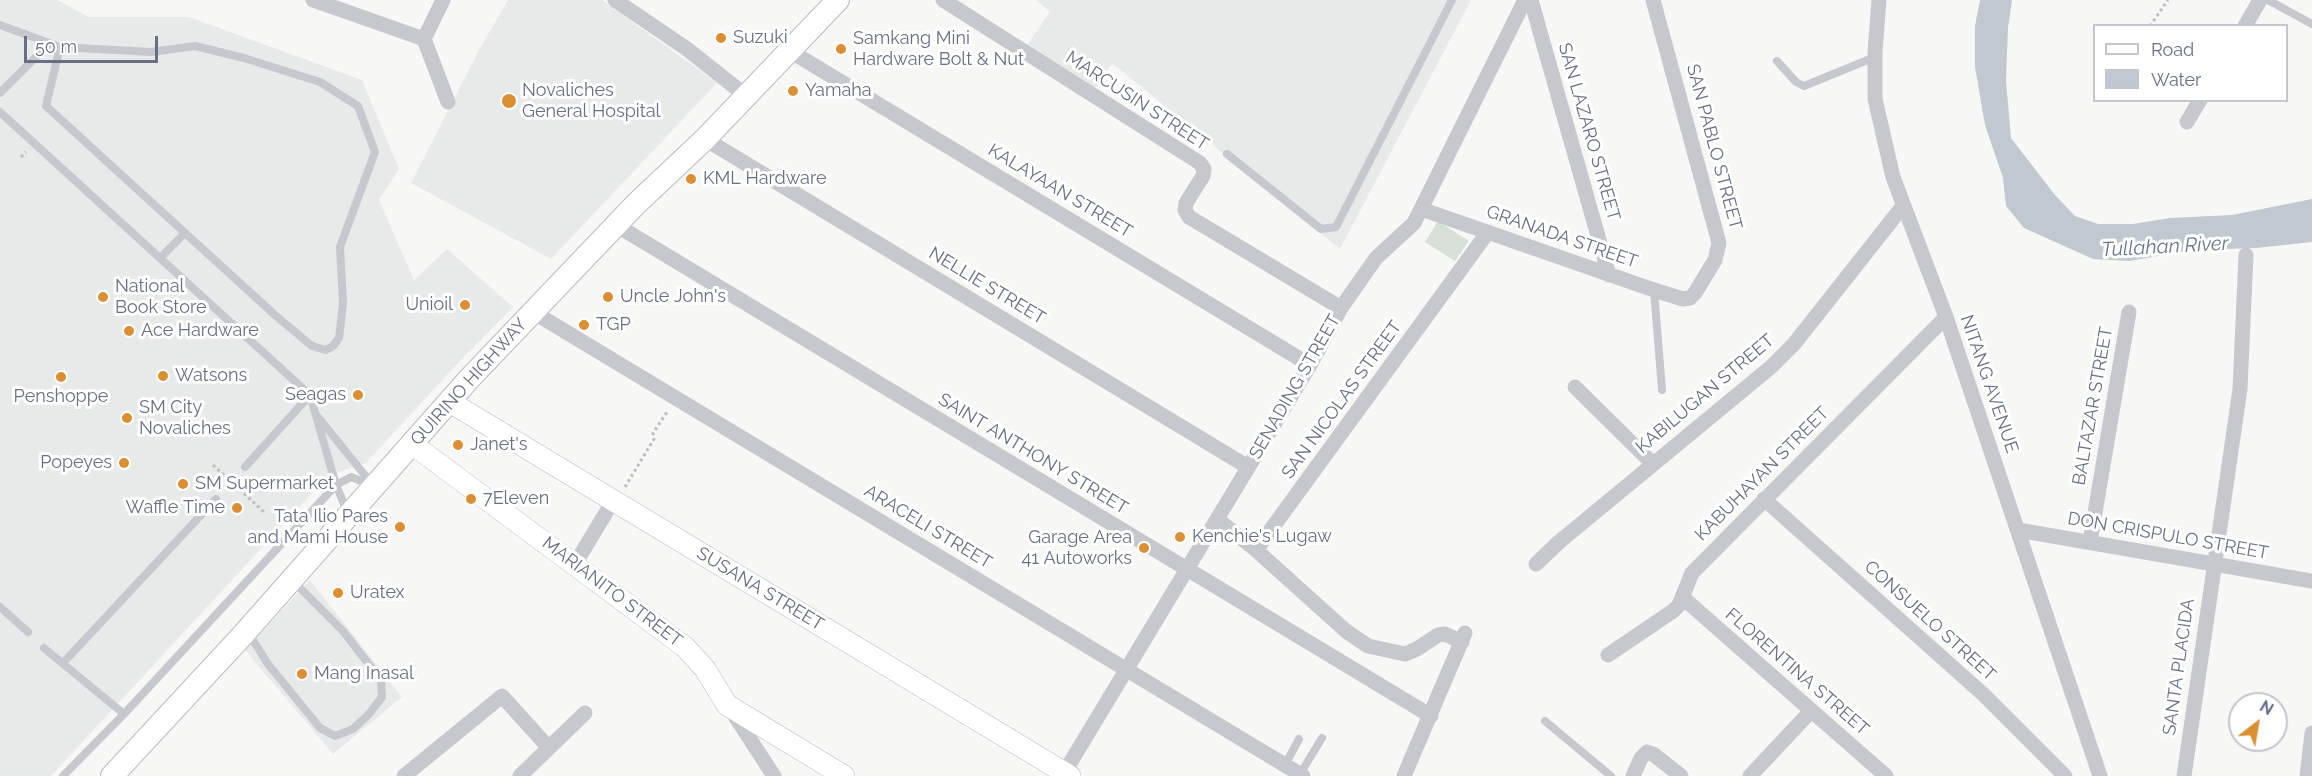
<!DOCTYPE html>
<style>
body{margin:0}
#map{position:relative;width:2312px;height:776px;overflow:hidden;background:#f7f8f5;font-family:Raleway,sans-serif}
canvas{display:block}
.legend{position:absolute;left:2093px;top:24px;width:195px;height:78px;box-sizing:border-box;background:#fff;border:2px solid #c3c5ce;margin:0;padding:8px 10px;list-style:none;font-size:18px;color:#686f85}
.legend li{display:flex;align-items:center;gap:12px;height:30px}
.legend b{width:30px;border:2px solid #c3c5ce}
.north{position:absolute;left:2228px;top:692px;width:60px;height:60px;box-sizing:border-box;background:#fff;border:2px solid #c3c5ce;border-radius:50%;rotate:31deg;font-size:16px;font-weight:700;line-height:24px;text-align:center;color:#686f85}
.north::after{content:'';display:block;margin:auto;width:21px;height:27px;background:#db8f32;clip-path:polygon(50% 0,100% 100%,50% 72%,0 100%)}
.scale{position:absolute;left:24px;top:36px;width:134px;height:27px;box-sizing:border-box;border:3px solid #686f85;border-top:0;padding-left:8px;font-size:18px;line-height:21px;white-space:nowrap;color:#686f85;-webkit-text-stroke:4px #fff;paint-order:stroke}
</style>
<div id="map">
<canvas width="2312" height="776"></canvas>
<ul class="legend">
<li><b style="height:8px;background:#fff"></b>Road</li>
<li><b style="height:16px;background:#c2c8cf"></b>Water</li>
</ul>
<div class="north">N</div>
<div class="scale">50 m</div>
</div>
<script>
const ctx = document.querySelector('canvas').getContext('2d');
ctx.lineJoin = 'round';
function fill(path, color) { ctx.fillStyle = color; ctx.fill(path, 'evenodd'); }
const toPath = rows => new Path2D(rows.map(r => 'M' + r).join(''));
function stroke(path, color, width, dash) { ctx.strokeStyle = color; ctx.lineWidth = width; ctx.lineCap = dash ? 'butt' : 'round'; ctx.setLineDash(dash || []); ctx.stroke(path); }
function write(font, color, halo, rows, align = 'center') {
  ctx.font = font + ' Raleway,sans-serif'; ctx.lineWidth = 6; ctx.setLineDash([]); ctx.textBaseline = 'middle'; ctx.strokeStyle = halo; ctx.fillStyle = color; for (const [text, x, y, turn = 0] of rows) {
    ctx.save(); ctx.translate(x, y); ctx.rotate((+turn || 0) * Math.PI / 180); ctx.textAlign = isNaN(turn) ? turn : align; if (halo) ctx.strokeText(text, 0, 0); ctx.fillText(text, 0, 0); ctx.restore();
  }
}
const built = toPath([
 [0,0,57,0,89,17,189,17,362,80,399,169,379,200,414,280,447,249,513,307,458,363,366,463,328,476,51,776,0,776],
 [508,0,602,0,717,83,551,259,411,183,480,48],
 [1036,0,1471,0,1340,249,1112,63,1093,92,1025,48,1050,12],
 [310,580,402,697,333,754,245,650]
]);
const green = toPath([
 [1438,221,1469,241,1455,261,1425,242]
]);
const water = toPath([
 [1980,0,2012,0,2008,28,2006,81,2011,138,2055,195,2075,216,2098,224,2133,224,2170,218,2232,215,2312,199,2312,242,2256,248,2193,250,2129,261,2093,259,2024,228,2006,206,2003,178,1985,125,1975,67,1975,26]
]);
const path = toPath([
 [2150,26,2168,0],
 [21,157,26,152],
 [213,465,264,512],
 [625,487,654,439,653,433,667,412]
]);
const lane = toPath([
 [2268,0,2312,24],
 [0,25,60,47,151,52,195,46,244,58,320,82,358,106,375,152,340,247,343,303,339,338,333,346,326,350,312,346,276,316,46,106,60,47],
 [1777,61,1796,82,1804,86,1875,57],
 [0,93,49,44],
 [0,112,310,395,336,485,347,511],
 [1227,154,1321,229,1336,227,1452,0],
 [160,258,185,233],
 [1654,290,1662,390],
 [317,416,372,484],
 [245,467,310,395],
 [0,607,28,632],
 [248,632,268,664,320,728,335,736,353,729,369,714,382,697,381,680,343,631,292,580],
 [44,648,124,714],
 [63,663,216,499],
 [1545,721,1611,776],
 [1285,765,1299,739],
 [1300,774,1322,738],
 [63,776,124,714,336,485,351,477,371,485]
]);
const street = toPath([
 [313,0,424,39],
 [443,0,424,39,448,102],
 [615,0,687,49,745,95],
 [943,0,1200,163,1204,169,1203,176,1186,203,1185,210,1189,217,1341,308],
 [1531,0,1609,275],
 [1879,0,1875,52,1875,99,1893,177,1946,317,2100,776],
 [2245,26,2260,0],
 [790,51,1310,365],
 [2187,122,2200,100],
 [705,139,1248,467],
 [1421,209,1654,290,1683,299,1690,298,1695,293,1715,260,1719,243,1653,0],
 [616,225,1431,716],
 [533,312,1303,776],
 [1575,387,1653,464],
 [1764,499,1984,695,2065,776],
 [1217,519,1256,550,1346,631,1368,646,1405,654,1417,649,1438,635,1445,634,1462,642],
 [2018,530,2312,581],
 [2090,542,2129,312],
 [1256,550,1488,232],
 [575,564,613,501],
 [1536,564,1559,542,1771,367,1794,344,1903,206],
 [1682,597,1886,776],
 [1608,655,1673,611,1679,605,1692,573,1946,317],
 [731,710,774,776],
 [1064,773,1310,365,1341,308,1376,258,1414,223,1525,0],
 [404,776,502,696,549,748],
 [520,776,585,713],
 [1404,776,1465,633],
 [1633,776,1641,758,1647,752,1653,754,1681,776],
 [1750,776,1811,711],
 [2184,776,2240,389,2246,255],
 [2307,776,2312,733]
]);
const secondary = toPath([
 [450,402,1070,776],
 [412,444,685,647,705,669,727,705,844,776]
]);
const primary = toPath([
 [112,776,241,637,469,379,636,204,705,139,838,0]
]);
const markers = [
 [721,38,6,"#db8f32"],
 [841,49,6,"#db8f32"],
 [793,91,6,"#db8f32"],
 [509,101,8,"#db8f32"],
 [691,179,6,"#db8f32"],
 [103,297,6,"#db8f32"],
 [608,297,6,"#db8f32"],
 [465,305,6,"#db8f32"],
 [584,325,6,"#db8f32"],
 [129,331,6,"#db8f32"],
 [163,376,6,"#db8f32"],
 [61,377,6,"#db8f32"],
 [358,395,6,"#db8f32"],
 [127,418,6,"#db8f32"],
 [458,445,6,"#db8f32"],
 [124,463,6,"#db8f32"],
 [183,484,6,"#db8f32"],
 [471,499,6,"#db8f32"],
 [237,508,6,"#db8f32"],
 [400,527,6,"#db8f32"],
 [1180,537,6,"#db8f32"],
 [1144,548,6,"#db8f32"],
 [338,593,6,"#db8f32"],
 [302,674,6,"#db8f32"]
];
const poiNames = [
 ["Suzuki",733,38],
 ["Samkang Mini",853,39],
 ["Hardware Bolt & Nut",853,60],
 ["Novaliches",522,91],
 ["General Hospital",522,112],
 ["Yamaha",805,91],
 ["KML Hardware",703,179],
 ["National",115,287],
 ["Book Store",115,308],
 ["Uncle John's",620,297],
 ["Unioil",453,305,"right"],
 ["TGP",596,325],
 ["Ace Hardware",141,331],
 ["Watsons",175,376],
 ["Seagas",346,395,"right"],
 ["Penshoppe",61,397,"center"],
 ["SM City",139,408],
 ["Novaliches",139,429],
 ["Janet's",470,445],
 ["Popeyes",112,463,"right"],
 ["SM Supermarket",195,484],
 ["7Eleven",483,499],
 ["Waffle Time",225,508,"right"],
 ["Tata Ilio Pares",388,517,"right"],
 ["and Mami House",388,538,"right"],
 ["Kenchie's Lugaw",1192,537],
 ["Garage Area",1132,538,"right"],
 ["41 Autoworks",1132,559,"right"],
 ["Uratex",350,593],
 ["Mang Inasal",314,674]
];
const streetNames = [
 ["MARCUSIN STREET",1137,101,33],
 ["SAN LAZARO STREET",1589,132,74],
 ["SAN PABLO STREET",1714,147,75],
 ["KALAYAAN STREET",1060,191,31],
 ["GRANADA STREET",1562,237,19],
 ["NELLIE STREET",987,286,31],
 ["QUIRINO HIGHWAY",469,382,-48],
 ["NITANG AVENUE",1989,384,71],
 ["SENADING STREET",1295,387,-60],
 ["KABILUGAN STREET",1705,394,-40],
 ["SAN NICOLAS STREET",1342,400,-54],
 ["BALTAZAR STREET",2093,406,-80],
 ["SAINT ANTHONY STREET",1033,454,31],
 ["KABUHAYAN STREET",1762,474,-45],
 ["ARACELI STREET",928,527,31],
 ["DON CRISPULO STREET",2168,536,10],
 ["SUSANA STREET",760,589,31],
 ["MARIANITO STREET",612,592,37],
 ["CONSUELO STREET",1930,621,42],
 ["SANTA PLACIDA",2179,667,-82],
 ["FLORENTINA STREET",1797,672,41]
];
const waterNames = [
 ["Tullahan River",2165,247,-3]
];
fill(built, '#e8e9e9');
fill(green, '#d7dfd7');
fill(water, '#c2c8cf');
stroke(secondary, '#b8bbc1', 22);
stroke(primary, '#b9bbc0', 24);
stroke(path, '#bebfc2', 3, [3, 3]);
stroke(lane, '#c6c8cd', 8);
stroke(street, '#c6c8cd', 15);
stroke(secondary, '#fff', 21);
stroke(primary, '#fff', 22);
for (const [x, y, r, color] of markers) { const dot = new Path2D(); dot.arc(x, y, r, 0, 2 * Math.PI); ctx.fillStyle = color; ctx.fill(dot); stroke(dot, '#fff', 2); }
write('18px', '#686f85', '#fff', poiNames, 'left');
write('18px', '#686f85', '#fff', streetNames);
write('italic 20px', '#697687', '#fff', waterNames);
</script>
